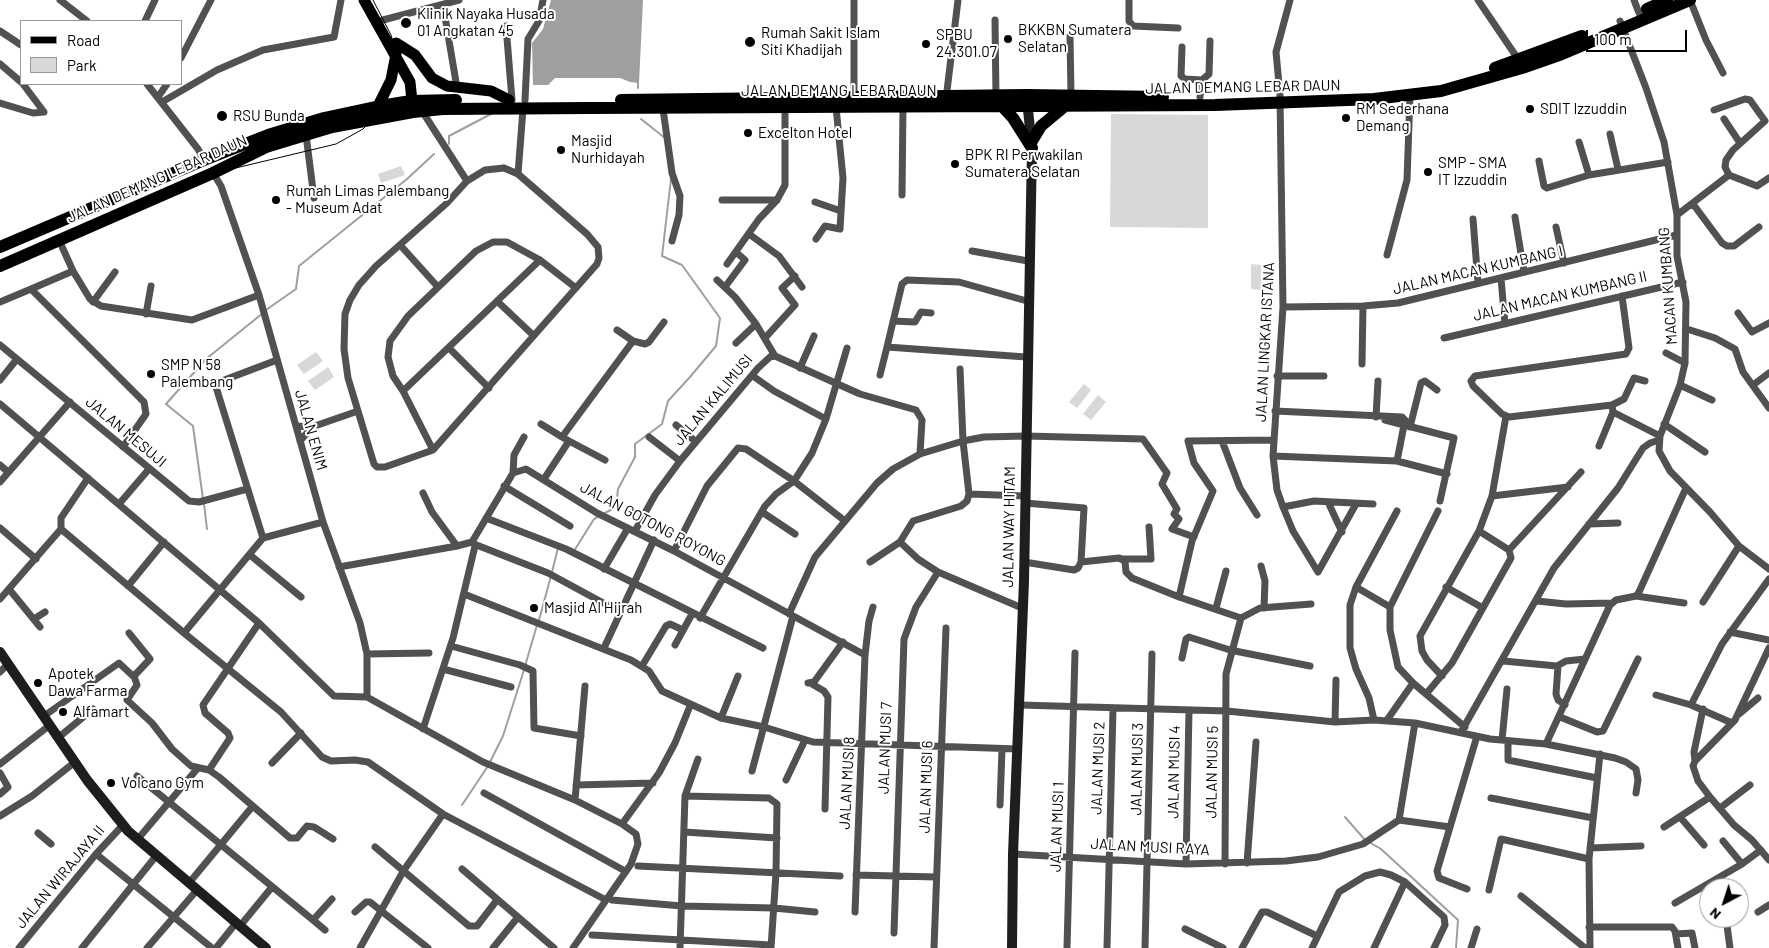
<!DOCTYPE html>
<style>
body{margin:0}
#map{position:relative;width:1769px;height:948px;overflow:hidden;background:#fff;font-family:Barlow,sans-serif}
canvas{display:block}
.legend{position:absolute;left:20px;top:20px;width:162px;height:65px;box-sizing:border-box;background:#fff;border:1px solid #999;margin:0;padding:6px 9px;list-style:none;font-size:15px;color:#000}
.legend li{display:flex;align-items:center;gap:10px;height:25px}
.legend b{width:25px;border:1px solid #999}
.north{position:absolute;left:1699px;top:878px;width:50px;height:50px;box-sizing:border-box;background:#fff;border:1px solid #999;border-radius:50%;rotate:220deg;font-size:14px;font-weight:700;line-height:20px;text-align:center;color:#000}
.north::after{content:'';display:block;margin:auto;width:18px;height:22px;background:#000;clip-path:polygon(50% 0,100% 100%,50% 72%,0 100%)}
.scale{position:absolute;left:1586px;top:30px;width:101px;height:22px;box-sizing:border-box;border:2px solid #000;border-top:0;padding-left:6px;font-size:15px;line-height:18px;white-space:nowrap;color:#000;-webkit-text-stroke:4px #fff;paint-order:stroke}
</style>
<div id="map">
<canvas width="1769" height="948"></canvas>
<ul class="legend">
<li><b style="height:6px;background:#000"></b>Road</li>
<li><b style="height:14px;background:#d8d8d8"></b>Park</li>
</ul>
<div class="north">N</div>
<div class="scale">100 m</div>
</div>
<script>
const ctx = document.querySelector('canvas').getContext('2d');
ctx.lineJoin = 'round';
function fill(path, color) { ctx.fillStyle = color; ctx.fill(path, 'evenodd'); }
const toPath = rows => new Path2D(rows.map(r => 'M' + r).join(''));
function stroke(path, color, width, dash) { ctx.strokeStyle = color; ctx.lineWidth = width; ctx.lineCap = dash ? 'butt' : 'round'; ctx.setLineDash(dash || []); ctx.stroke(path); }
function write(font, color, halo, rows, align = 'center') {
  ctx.font = font + ' Barlow,sans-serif'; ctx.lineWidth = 4; ctx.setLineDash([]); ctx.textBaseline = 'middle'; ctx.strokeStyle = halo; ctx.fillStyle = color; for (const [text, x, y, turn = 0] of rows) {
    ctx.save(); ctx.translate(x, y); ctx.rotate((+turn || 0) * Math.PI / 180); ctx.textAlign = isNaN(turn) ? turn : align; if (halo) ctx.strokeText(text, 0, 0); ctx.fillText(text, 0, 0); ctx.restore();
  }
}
const green = toPath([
 [1111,114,1208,115,1208,228,1110,227],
 [401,166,405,175,381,183,378,174],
 [1251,264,1261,265,1261,290,1251,289],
 [316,352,323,361,304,374,297,365],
 [328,367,334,377,315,390,308,381],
 [1084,384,1091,390,1077,408,1069,402],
 [1098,395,1106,402,1091,420,1083,414]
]);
const water = toPath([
 [551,0,643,0,639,83,630,82,620,78,555,78,548,85,533,85,532,43,543,29]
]);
const stream = toPath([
 [638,88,638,80],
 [641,119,665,138],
 [449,144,449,136,491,114],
 [266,310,296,289,299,266,407,179,434,154],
 [203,499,193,426,166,404,206,359,263,313],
 [204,504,207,529],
 [605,513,616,507,618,489,635,457,635,444,662,424,668,401,690,377,716,346,720,318,682,265,662,256,671,179],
 [574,551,594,519,598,517],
 [552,572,558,548],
 [539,620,551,576],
 [525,666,537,625],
 [490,762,503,736,524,670],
 [462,805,488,766],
 [1345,817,1365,840],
 [1369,842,1381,849,1458,920,1456,948]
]);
const street = toPath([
 [60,0,87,21],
 [854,0,854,97],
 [1129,0,1129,21,1133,26,1178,28],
 [1290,0,1276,52,1280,95,1283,307,1273,456,1277,490,1283,507,1293,531,1318,572,1356,504],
 [1478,0,1518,59],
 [1634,0,1639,13],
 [1690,0,1706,40,1723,73],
 [443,5,457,88],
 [383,20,459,0],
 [995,20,996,97],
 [145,21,155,0],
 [1620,21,1646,88,1664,142,1677,215,1677,256,1686,302,1685,363,1680,385,1660,436,1659,451,1670,471,1710,512,1739,546,1769,569],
 [506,26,512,100],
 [0,31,21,45],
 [1070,36,1071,95],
 [1182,47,1181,76,1185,79,1202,80],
 [181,58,211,0],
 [0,64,21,82],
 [147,84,198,149,204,160],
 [158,97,167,84],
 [1200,97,1202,80,1209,74,1210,41],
 [946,99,958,0],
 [525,100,528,39,539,21,543,0],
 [162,102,217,70,263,50,334,37,341,0],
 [0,103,33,113,44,112,23,84],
 [663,109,672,173,680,196,679,215,672,241],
 [1714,110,1745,99,1750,100,1765,121,1733,150,1726,160,1725,167,1729,175],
 [422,111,467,181],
 [1724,119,1740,143],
 [1610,134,1618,169],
 [306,135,314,198],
 [1579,142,1589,175],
 [1539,161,1544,186,1547,188,1589,175,1668,162],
 [504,168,518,174,587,234,598,247,599,258,597,264,433,450,385,467,377,467,374,464,348,378,344,349,345,314,350,300,359,285,376,266,447,203,467,181,485,170,504,168],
 [213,173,221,186,259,295,323,522,360,623,367,654,367,697],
 [518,174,523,109],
 [902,195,903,106],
 [722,200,777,200],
 [815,202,841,211],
 [1693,204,1722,243,1727,246,1734,246,1759,227],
 [1677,215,1729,175,1757,186,1769,178],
 [1515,217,1524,272],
 [1473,219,1478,283],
 [1556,227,1564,263],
 [749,234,779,256,802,287],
 [816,239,825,226,840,229,843,178,836,107],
 [59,240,73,271,90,299,101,306,192,320,259,295],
 [401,246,438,287],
 [972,251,1028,261],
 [1387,255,1407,180,1410,95],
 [727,264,759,219,777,200,785,185,785,104],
 [1501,278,1505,324],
 [717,280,735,297,756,324,775,356],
 [725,287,745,260,736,252],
 [31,289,73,271],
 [497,301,533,335],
 [0,302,31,289,144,402,146,414,123,447],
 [93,302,115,272],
 [1283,307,1363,306,1398,303,1676,235],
 [1738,313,1752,332,1769,323],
 [146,314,151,286],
 [893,321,915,322,921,312,931,313],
 [1687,329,1715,338,1735,349,1743,372,1769,408],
 [617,330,633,341,645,344,649,342,664,322],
 [765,338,795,305,782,288,795,276],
 [1444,338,1683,282],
 [736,343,756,324],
 [0,345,189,501,199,502,247,489],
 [449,348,489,388],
 [1666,353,1685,363],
 [1026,357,887,347,902,284,907,280,959,282,1027,301],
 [1362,364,1363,306],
 [800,368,814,336],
 [960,369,963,441,969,494,967,501,961,506,913,521,900,542,918,559,938,572,1022,608],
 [880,375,887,347],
 [753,376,774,391,826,419],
 [1277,376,1324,376],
 [0,380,17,359],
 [1680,385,1712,400],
 [1753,385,1769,373],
 [403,391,540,260],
 [0,404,259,623,334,696,367,697,483,762,575,800,622,824,636,834,638,844,631,864,573,948],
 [1612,405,1624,399,1634,378,1645,381],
 [1275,411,1402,417,1405,420,1397,461],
 [1613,412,1660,436],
 [1376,417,1378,381],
 [1385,420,1454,438,1440,501],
 [541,424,562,437],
 [1664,424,1705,452],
 [676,425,695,441],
 [296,426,312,427,358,411],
 [1410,427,1421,383,1425,381,1437,390],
 [649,437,680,461],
 [300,441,312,427],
 [569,441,605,460],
 [1222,441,1240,488,1257,515],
 [1599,446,1613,412,1612,405,1509,417,1502,414,1473,386,1471,381,1475,376,1626,354,1629,348,1622,296],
 [433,450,403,391,393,376,388,357,390,341,408,316,476,251,493,242,507,242,540,260,576,288],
 [1273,456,1397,461,1447,474],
 [0,465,8,472],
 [513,473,514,455,524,437],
 [544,479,569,441,562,437,633,341],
 [0,482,70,402],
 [504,486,570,526],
 [423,493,432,512,457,546],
 [969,494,1025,496],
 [1492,496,1568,487],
 [1328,502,1342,532],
 [1025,503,1084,508,1081,562],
 [119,504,149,469],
 [1283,507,1314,501,1373,504],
 [1438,511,1390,607,1390,630,1398,667,1413,683,1465,727],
 [762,512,795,534],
 [486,518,566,549,763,648],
 [1589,524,1618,523],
 [0,528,36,559],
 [61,529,184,633,281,712,322,757,331,761,355,760,368,762,443,814,606,900],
 [635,531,655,495,680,461,758,368,770,357,775,356,860,394,916,410,922,420,920,454],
 [263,538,216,387,219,382,277,360],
 [474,544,548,573,620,612],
 [1509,550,1581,472],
 [674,551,707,486,738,448,746,449,794,481,845,521],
 [250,555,301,597],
 [1123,559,1151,559,1149,527],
 [870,562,900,542],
 [1024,562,1074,570,1078,568,1081,562,1119,558,1125,561,1126,572,1132,578,1179,597,1241,618,1226,674,1225,864],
 [1261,566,1265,581,1264,608],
 [339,567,457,546,472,542,513,473,526,469,597,513,674,551,865,655],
 [604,569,628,528],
 [128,586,164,542],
 [1356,587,1390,607],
 [1446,587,1483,608],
 [9,589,40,627],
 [464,594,631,660,649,671,662,691,721,718,764,727,813,742,1018,749],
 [1636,596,1684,603],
 [1179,597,1192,541,1213,491,1194,463,1188,441,1273,440],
 [0,599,61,529,61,518,88,478],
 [1537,601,1566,604,1612,603],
 [1703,602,1739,546],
 [1216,608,1226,571],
 [789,614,815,557,877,483,893,469,920,454,963,441,984,437,1026,436,1143,439,1167,473,1162,484,1177,509,1174,514,1179,519,1172,529,1194,537],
 [700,618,765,506,776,494,794,481,812,453,826,419,847,348],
 [1241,618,1260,608,1311,604],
 [34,619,45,612],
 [1730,632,1769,640],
 [129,633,150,659,134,676,137,685,127,700,152,723,172,749,191,766,209,770,219,777,290,838,297,838,307,826,314,827,333,839],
 [184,633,263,538,323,522],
 [675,645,692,614],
 [451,646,520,665,533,671,534,728,581,736],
 [604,648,654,540],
 [1769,648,1735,720,1695,761,1693,766,1698,781,1710,797,1734,825,1752,840,1769,860],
 [367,654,429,653],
 [1182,658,1186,639,1189,637,1230,650,1310,666],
 [1503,661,1557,666,1566,661,1585,659],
 [642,666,666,626,670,624,683,630],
 [1558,666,1556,694,1558,700,1565,705],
 [443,669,511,687],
 [0,672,8,664],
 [1442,676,1427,660,1422,651,1420,636,1479,531,1492,496,1506,416],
 [808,683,814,682,843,642],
 [812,684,824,691,828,697,825,809],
 [1426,694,1452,663,1511,558,1509,550,1479,531],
 [1656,695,1691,705,1732,723],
 [1020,705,1227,711,1335,722,1374,720,1415,723,1490,739,1546,744,1615,758,1626,762,1636,769,1638,780,1636,793],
 [1691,705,1722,644,1769,579],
 [1739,714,1758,698],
 [44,716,119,663,134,677],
 [1560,717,1597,732,1603,731,1638,659],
 [721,718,738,676],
 [1374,720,1369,698,1356,669,1350,648,1350,605,1356,587,1397,511],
 [1387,720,1413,683],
 [1335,722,1336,680],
 [423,729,453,638,475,546],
 [1461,732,1554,568,1618,488,1643,448,1650,443,1659,440],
 [59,737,93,709],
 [1502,740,1507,689],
 [1508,741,1508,760,1597,778],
 [1546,744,1610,605,1616,600,1636,596,1639,592,1686,488],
 [1695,761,1694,752,1703,709],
 [272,763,301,733],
 [0,764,50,725],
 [209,770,230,738,228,733,205,713,203,705,259,623],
 [752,771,793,616],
 [0,773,8,787,0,794],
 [137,776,313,920,332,899],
 [786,780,805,740],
 [576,785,653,783],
 [484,793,625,871],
 [685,796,769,798,777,804,776,873,771,948],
 [1491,798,1593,818],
 [575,800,585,686],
 [1000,805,1002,749],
 [1720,808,1750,785],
 [0,816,32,796,75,762],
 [1680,817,1704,845],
 [1399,820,1415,723],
 [622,824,659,773,675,743,690,706],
 [1664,827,1710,797],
 [684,832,777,838],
 [38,833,51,844],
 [137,840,197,769],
 [1723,841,1742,864],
 [375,847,469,926,477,926,497,900],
 [1590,848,1641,846],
 [96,854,212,948],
 [1013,854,1186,864,1286,861,1318,857,1363,844,1399,820,1450,827],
 [1247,863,1256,742],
 [1186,864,1189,710],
 [638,866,840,876],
 [462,869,554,948],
 [856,875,936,877],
 [189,883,252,807],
 [1467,889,1439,878,1437,871,1477,736],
 [1489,890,1501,839,1589,859],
 [1521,896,1585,948],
 [612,900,682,906,774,908,815,912],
 [1675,903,1742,864,1761,850],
 [355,912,366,902,370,902,428,948],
 [855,912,865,655,869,621,873,607],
 [1758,912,1769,905],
 [1726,918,1730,948],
 [313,920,325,930],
 [240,926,272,887],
 [1589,927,1672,927,1675,931,1678,948],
 [1185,929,1223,948],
 [894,933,904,639,916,607,938,572],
 [1676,934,1692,933,1695,948],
 [592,935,771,945],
 [19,948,96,854,123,825],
 [82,948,156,856],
 [147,948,197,890],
 [216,948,236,923],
 [360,948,404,870,443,814],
 [493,948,518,917],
 [680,948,685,796,698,759],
 [934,948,946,628],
 [1067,948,1075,653],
 [1107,948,1113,709],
 [1145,948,1152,654],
 [1242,948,1262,912,1267,912,1317,936],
 [1312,948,1339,892,1365,876,1380,872,1391,875,1405,882,1444,917,1445,925,1434,948],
 [1374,948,1405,882],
 [1471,948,1477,929],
 [1590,948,1589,859,1600,754]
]);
const secondary = toPath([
 [0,652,87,780,128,831,266,948],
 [1012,948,1013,854,1024,581,1032,148,1027,100]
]);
const primary = toPath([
 [364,0,410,82,413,110],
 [396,43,415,55,432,78,447,86,491,91,509,100],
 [378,106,391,80,396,54]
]);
const highway = toPath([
 [1647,9,1667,0],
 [1495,68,1582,36],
 [621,100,1027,95,1163,97],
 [1001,105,1013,118,1032,148],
 [1032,141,1041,126,1065,106],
 [0,247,204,160,268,135,324,118,380,106,411,101,456,100],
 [0,266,213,173,266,147,332,127,413,112,443,109,589,108,1215,105,1374,99,1441,91,1522,68,1562,54,1690,0]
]);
const tram = toPath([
 [0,262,198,177,336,144,363,129,380,112,387,100,396,68,395,48,391,35,373,0]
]);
const markers = [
 [406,23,6,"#000"],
 [1008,39,5,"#000"],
 [750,42,6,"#000"],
 [926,44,5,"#000"],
 [1530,109,5,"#000"],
 [222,116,6,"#000"],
 [1346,118,5,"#000"],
 [748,133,5,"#000"],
 [561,150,5,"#000"],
 [955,164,5,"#000"],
 [1428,172,5,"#000"],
 [276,200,5,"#000"],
 [151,374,5,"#000"],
 [534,608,5,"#000"],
 [38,683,5,"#000"],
 [63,712,5,"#000"],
 [111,783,5,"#000"]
];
const poiNames = [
 ["Klinik Nayaka Husada",417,14],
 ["01 Angkatan 45",417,31],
 ["BKKBN Sumatera",1018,30],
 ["Selatan",1018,47],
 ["Rumah Sakit Islam",761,33],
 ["Siti Khadijah",761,50],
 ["SPBU",936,35],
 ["24.301.07",936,52],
 ["RM Sederhana",1356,109],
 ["Demang",1356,126],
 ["SDIT Izzuddin",1540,109],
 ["RSU Bunda",233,116],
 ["Excelton Hotel",758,133],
 ["Masjid",571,141],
 ["Nurhidayah",571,158],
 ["BPK RI Perwakilan",965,155],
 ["Sumatera Selatan",965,172],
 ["SMP - SMA",1438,163],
 ["IT Izzuddin",1438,180],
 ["Rumah Limas Palembang",286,191],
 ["- Museum Adat",286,208],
 ["SMP N 58",161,365],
 ["Palembang",161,382],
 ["Masjid Al Hijrah",544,608],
 ["Apotek",48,674],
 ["Dawa Farma",48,691],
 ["Alfamart",73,712],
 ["Volcano Gym",121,783]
];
const streetNames = [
 ["JALAN DEMANG LEBAR DAUN",1243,87,-1],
 ["JALAN DEMANG LEBAR DAUN",839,91],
 ["JALAN DEMANG LEBAR DAUN",157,179,-24],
 ["JALAN MACAN KUMBANG I",1478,270,-13],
 ["MACAN KUMBANG",1668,286,-94],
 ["JALAN MACAN KUMBANG II",1560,296,-13],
 ["JALAN LINGKAR ISTANA",1265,342,-87],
 ["JALAN KALIMUSI",713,400,-50],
 ["JALAN ENIM",311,430,74],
 ["JALAN MESUJI",126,432,40],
 ["JALAN GOTONG ROYONG",653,524,28],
 ["JALAN WAY HITAM",1009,527,-89],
 ["JALAN MUSI 7",885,748,-88],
 ["JALAN MUSI 2",1098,768,-88],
 ["JALAN MUSI 3",1137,769,-89],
 ["JALAN MUSI 4",1174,772,-89],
 ["JALAN MUSI 5",1212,772,-89],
 ["JALAN MUSI 8",847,783,-87],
 ["JALAN MUSI 6",926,787,-88],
 ["JALAN MUSI 1",1057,827,-88],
 ["JALAN MUSI RAYA",1150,847,3],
 ["JALAN WIRAJAYA II",60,877,-50]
];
fill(green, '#d8d8d8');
fill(water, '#9f9f9f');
stroke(stream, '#9f9f9f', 2);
stroke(street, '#515151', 7);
stroke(secondary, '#1e1e1e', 10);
stroke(primary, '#000', 11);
stroke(highway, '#000', 12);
stroke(tram, '#000', 1);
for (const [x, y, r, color] of markers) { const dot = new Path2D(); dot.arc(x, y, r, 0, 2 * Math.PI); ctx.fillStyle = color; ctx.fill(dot); stroke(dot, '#fff', 2); }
write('15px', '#000', '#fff', poiNames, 'left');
write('15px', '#000', '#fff', streetNames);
</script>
